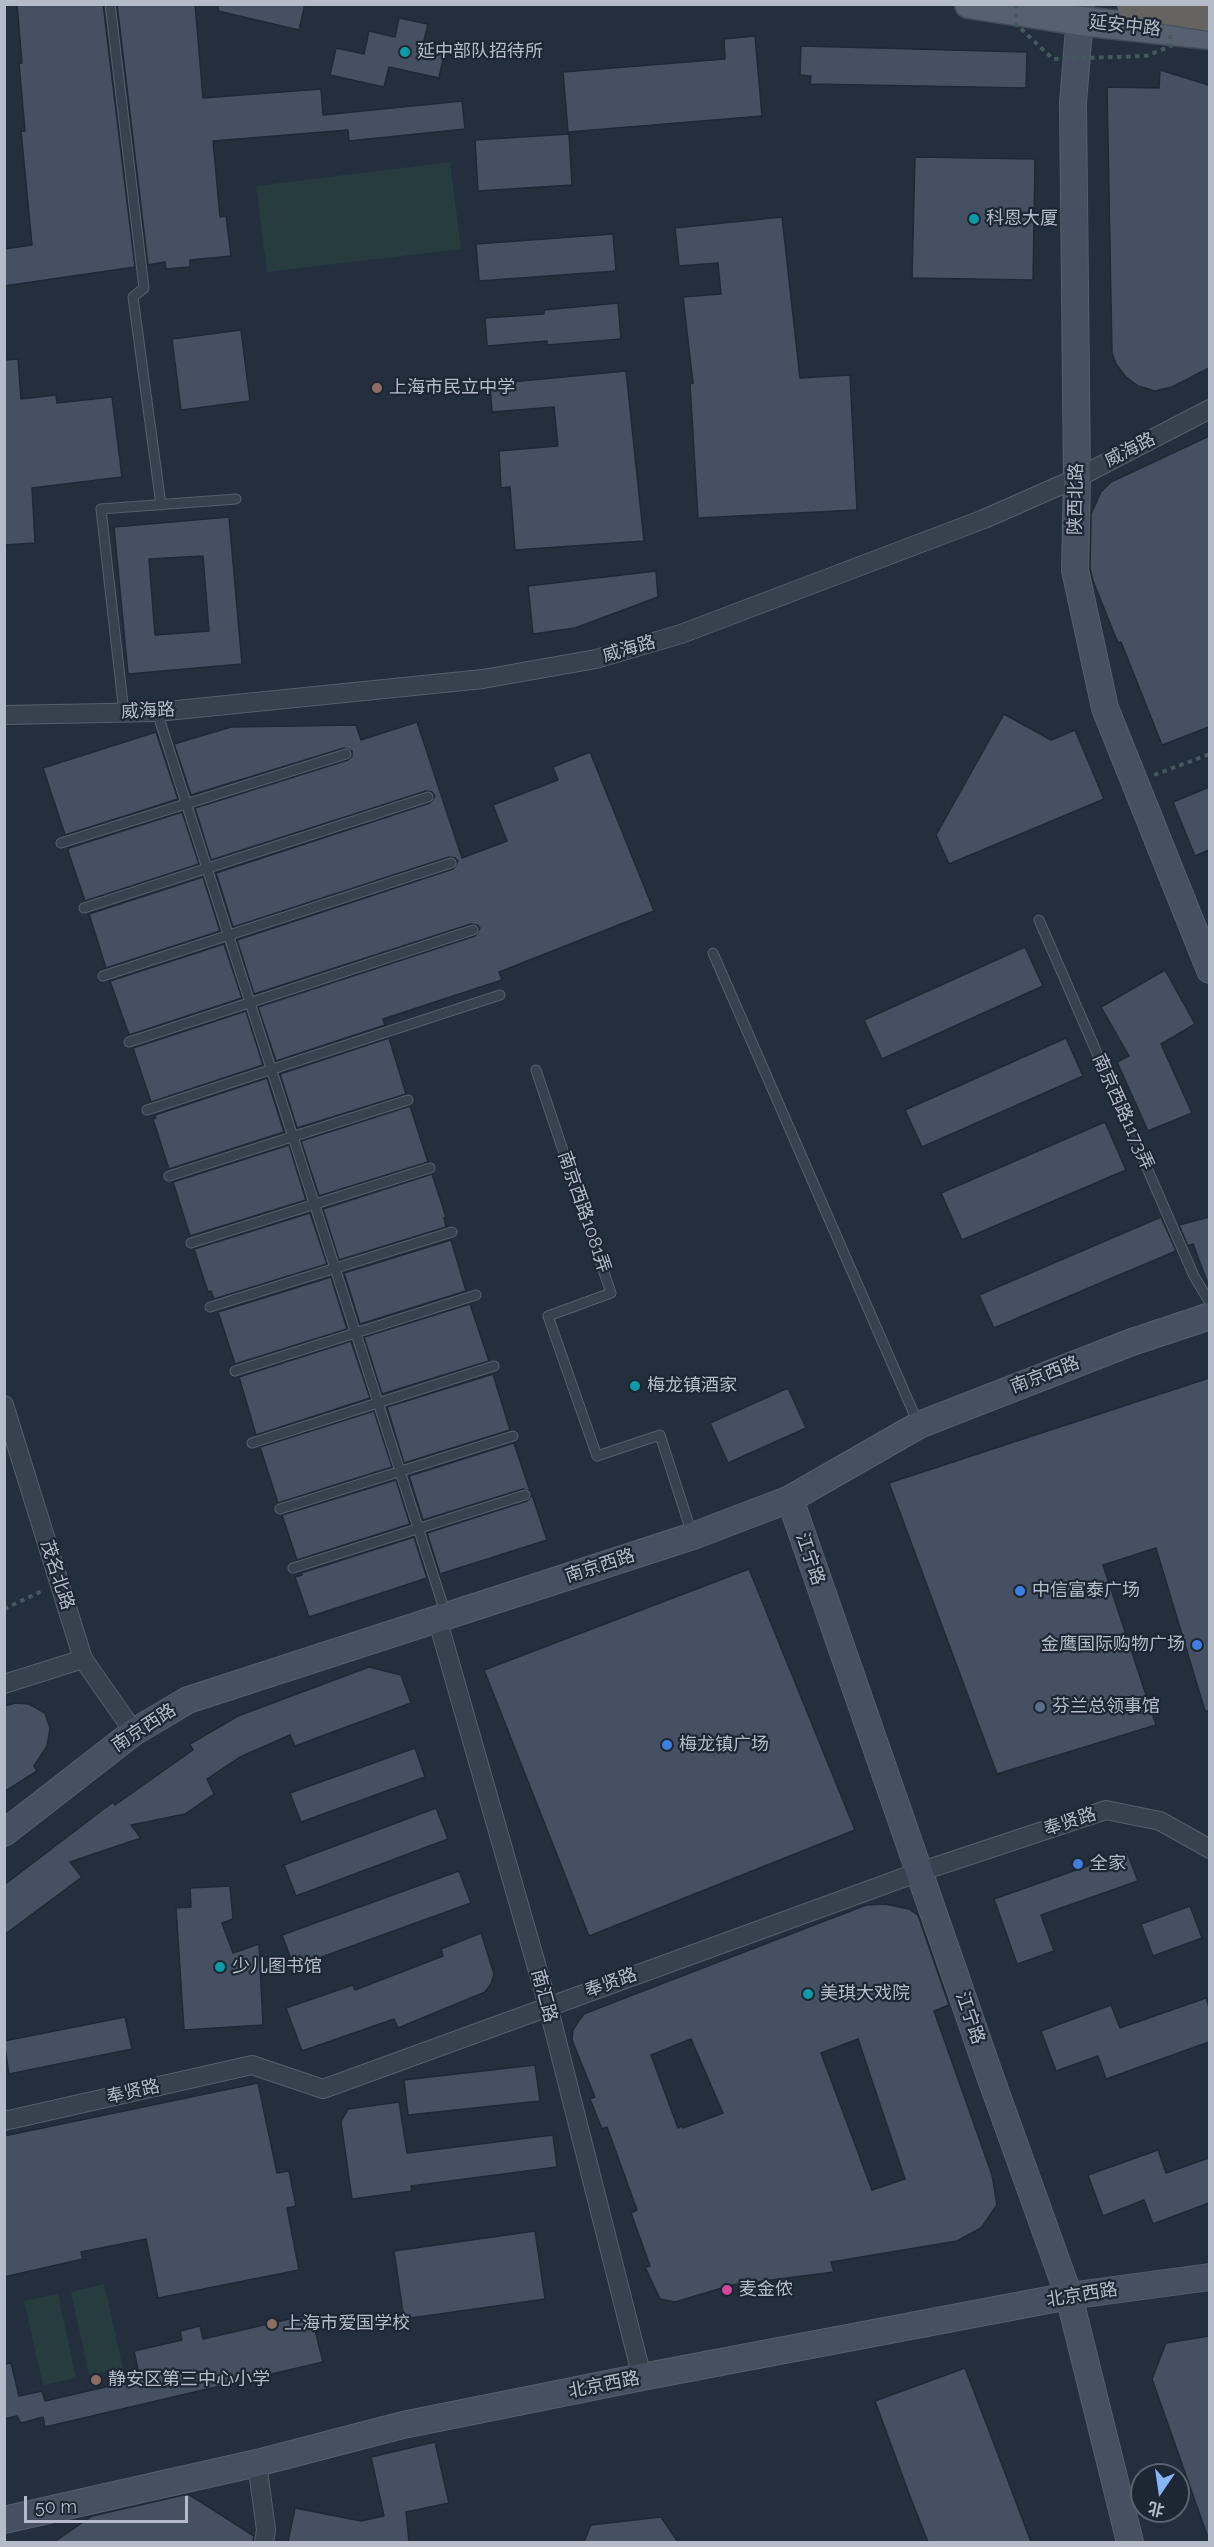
<!DOCTYPE html>
<meta charset="utf-8">
<style>
body{margin:0}
#map{position:relative;width:1214px;height:2547px;overflow:hidden;background:#242f3e;font-family:Raleway,"Noto Sans SC",sans-serif}
canvas{display:block}
.frame{position:absolute;inset:0;border:6px solid #b4bcc9;pointer-events:none}
.north{position:absolute;left:1130px;top:2463px;width:60px;height:60px;box-sizing:border-box;background:#1d2633;border:2px solid #59626f;border-radius:50%;rotate:193deg;font-size:16px;font-weight:700;line-height:24px;text-align:center;color:#b4bcc9}
.north::after{content:'';display:block;margin:auto;width:21px;height:27px;background:#8ab4f8;clip-path:polygon(50% 0,100% 100%,50% 72%,0 100%)}
.scale{position:absolute;left:24px;top:2496px;width:164px;height:27px;box-sizing:border-box;border:3px solid #b4bcc9;border-top:0;padding-left:8px;font-size:18px;line-height:21px;white-space:nowrap;color:#b4bcc9;-webkit-text-stroke:4px #1d2633;paint-order:stroke}
</style>
<div id="map">
<canvas width="1214" height="2547"></canvas>
<div class="frame"></div>
<div class="north">北</div>
<div class="scale">50 m</div>
</div>
<script>
const ctx = document.querySelector('canvas').getContext('2d');
ctx.lineJoin = 'round';
function fill(path, color) { ctx.fillStyle = color; ctx.fill(path, 'evenodd'); }
const toPath = rows => new Path2D(rows.map(r => 'M' + r).join(''));
function stroke(path, color, width, dash) { ctx.strokeStyle = color; ctx.lineWidth = width; ctx.lineCap = dash ? 'butt' : 'round'; ctx.setLineDash(dash || []); ctx.stroke(path); }
function write(font, color, halo, rows, align = 'center') {
  ctx.font = font + ' Raleway,"Noto Sans SC",sans-serif'; ctx.lineWidth = 4.5; ctx.setLineDash([]); ctx.textBaseline = 'middle'; ctx.strokeStyle = halo; ctx.fillStyle = color; for (const [text, x, y, turn = 0] of rows) {
    ctx.save(); ctx.translate(x, y); ctx.rotate((+turn || 0) * Math.PI / 180); ctx.textAlign = isNaN(turn) ? turn : align; if (halo) ctx.strokeText(text, 0, 0); ctx.fillText(text, 0, 0); ctx.restore();
  }
}
const green = toPath([
 [450,162,461,249,267,272,256,186],
 [104,2284,123,2368,89,2375,71,2292],
 [58,2294,76,2378,43,2385,24,2301]
]);
const building = toPath([
 [17,4,103,4,135,267,4,286,4,249,32,245,21,131,25,131,19,63,22,63,17,4],
 [117,4,195,4,203,98,321,89,323,115,462,101,465,129,349,141,348,130,213,141,220,217,226,216,231,256,190,260,190,267,166,269,165,262,148,265,117,4],
 [218,4,305,4,299,30,218,11,218,4],
 [399,18,428,24,423,45,445,50,439,78,389,67,384,87,330,75,336,48,364,54,369,31,395,37,399,18],
 [755,36,762,116,568,132,563,72,725,59,724,39,755,36],
 [801,46,1027,52,1026,88,810,84,811,76,800,75,801,46],
 [1160,70,1209,85,1209,368,1172,387,1155,391,1138,386,1125,376,1116,364,1112,353,1107,87,1159,88,1160,70],
 [569,134,572,185,478,191,475,140,569,134],
 [915,157,1035,159,1033,280,912,278,915,157],
 [782,217,800,378,850,375,857,510,698,518,690,384,693,383,683,297,721,294,718,263,679,266,675,228,782,217],
 [613,234,616,271,479,281,476,244,613,234],
 [618,303,621,339,547,345,547,341,487,346,485,318,544,314,544,310,618,303],
 [241,330,250,401,181,410,172,339,241,330],
 [18,359,21,399,56,395,57,403,112,397,122,477,32,488,35,543,4,545,4,360,18,359],
 [626,371,644,541,515,550,510,487,501,488,499,451,558,446,554,407,492,412,490,384,626,371],
 [1209,436,1209,727,1162,745,1121,642,1118,643,1093,581,1090,568,1091,514,1101,492,1111,482,1209,436],
 [229,517,242,664,128,674,114,527,229,517],
 [203,556,209,631,155,635,149,559,203,556],
 [656,571,658,597,575,628,533,634,528,586,656,571],
 [1004,714,1051,740,1075,730,1104,799,949,864,936,835,1004,714],
 [417,722,462,858,507,841,493,805,558,780,553,767,590,752,654,911,499,972,502,980,383,1019,385,1025,276,1061,258,1007,475,936,480,928,477,925,471,924,254,994,237,940,453,869,458,861,455,858,449,857,233,927,216,873,430,803,435,796,432,792,426,791,211,860,195,808,348,760,352,756,352,751,344,748,191,795,174,744,231,727,356,725,361,740,417,722],
 [156,732,178,799,65,835,43,768,156,732],
 [1209,787,1209,850,1195,856,1173,802,1209,787],
 [182,812,199,864,85,901,68,851,69,848,182,812],
 [203,877,220,931,106,968,89,914,203,877],
 [224,944,242,998,129,1035,110,981,224,944],
 [1025,947,1043,986,882,1059,864,1020,1025,947],
 [1165,970,1195,1024,1161,1044,1192,1113,1148,1131,1117,1062,1129,1056,1101,1007,1165,970],
 [246,1011,263,1065,151,1102,133,1048,246,1011],
 [389,1038,406,1094,297,1128,280,1074,389,1038],
 [1066,1038,1083,1076,922,1147,905,1110,1066,1038],
 [267,1078,284,1132,169,1169,153,1119,156,1118,155,1115,267,1078],
 [410,1106,428,1162,319,1196,301,1141,410,1106],
 [1105,1122,1126,1170,962,1240,941,1193,1105,1122],
 [289,1145,306,1200,190,1236,173,1182,289,1145],
 [432,1174,446,1217,444,1218,446,1227,339,1260,323,1209,432,1174],
 [310,1213,327,1264,214,1299,211,1291,208,1292,194,1249,310,1213],
 [1161,1217,1176,1251,994,1328,979,1295,1161,1217],
 [1209,1217,1209,1284,1208,1284,1193,1244,1188,1246,1179,1225,1209,1217],
 [451,1240,466,1291,360,1324,344,1273,451,1240],
 [331,1277,347,1329,235,1364,218,1312,331,1277],
 [470,1304,489,1361,382,1394,364,1337,470,1304],
 [351,1341,370,1398,256,1435,239,1377,351,1341],
 [493,1374,510,1430,404,1463,387,1407,493,1374],
 [1209,1378,1209,1711,1205,1711,1156,1548,1103,1565,1156,1725,997,1774,889,1483,1209,1378],
 [788,1388,806,1428,728,1463,710,1423,788,1388],
 [374,1411,392,1467,278,1503,260,1447,374,1411],
 [514,1443,530,1491,523,1489,423,1520,409,1476,514,1443],
 [396,1480,410,1524,297,1560,282,1515,396,1480],
 [532,1495,547,1540,440,1574,427,1533,527,1501,532,1495],
 [414,1537,427,1578,309,1617,295,1577,302,1575,301,1573,414,1537],
 [749,1569,855,1830,589,1936,484,1670,749,1569],
 [369,1667,401,1675,411,1703,295,1746,290,1735,240,1757,207,1779,214,1794,185,1814,131,1825,141,1838,70,1862,82,1877,4,1935,4,1885,113,1802,115,1805,193,1750,190,1744,238,1716,369,1667],
 [16,1703,29,1704,45,1713,50,1728,47,1746,34,1766,37,1771,4,1792,4,1706,16,1703],
 [415,1748,425,1777,301,1822,290,1793,415,1748],
 [436,1808,448,1839,296,1896,284,1865,436,1808],
 [1127,1852,1138,1881,1041,1915,1054,1951,1017,1964,994,1899,1127,1852],
 [459,1871,471,1903,294,1967,282,1935,459,1871],
 [230,1886,233,1919,222,1923,233,1953,259,1944,263,2025,184,2030,176,1908,191,1907,190,1888,230,1886],
 [885,1904,909,1909,918,1915,949,2005,934,2011,992,2175,997,2205,981,2228,957,2241,831,2262,834,2272,732,2285,675,2302,660,2299,645,2267,650,2266,631,2213,637,2210,607,2127,602,2129,590,2099,595,2097,572,2040,573,2030,578,2022,584,2014,599,2008,866,1905,885,1904],
 [691,2039,723,2113,683,2128,682,2126,678,2128,651,2055,691,2039],
 [858,2039,905,2179,872,2190,821,2053,858,2039],
 [1190,1906,1202,1938,1153,1956,1141,1924,1190,1906],
 [481,1933,494,1974,491,1984,485,1992,398,2028,394,2019,302,2051,286,2008,353,1985,355,1990,443,1956,441,1949,481,1933],
 [1206,1998,1209,2007,1209,2042,1106,2079,1098,2056,1056,2071,1041,2031,1111,2005,1120,2028,1206,1998],
 [125,2017,132,2049,9,2074,4,2041,125,2017],
 [535,2065,540,2101,408,2115,404,2080,535,2065],
 [258,2083,277,2173,289,2171,296,2206,287,2208,299,2270,158,2298,146,2239,81,2252,83,2259,4,2277,4,2136,258,2083],
 [399,2102,407,2153,553,2135,557,2167,411,2186,412,2191,352,2199,341,2122,348,2109,399,2102],
 [1158,2150,1166,2173,1209,2158,1209,2203,1153,2224,1144,2200,1103,2216,1088,2175,1158,2150],
 [535,2231,545,2299,404,2319,394,2251,535,2231],
 [311,2314,323,2362,45,2427,43,2417,21,2423,17,2416,4,2419,4,2364,11,2363,19,2396,42,2391,45,2401,140,2379,134,2351,182,2340,180,2331,200,2326,203,2339,311,2314],
 [1209,2336,1209,2535,1207,2535,1152,2379,1166,2343,1209,2336],
 [965,2368,999,2457,1031,2542,928,2542,908,2491,875,2401,965,2368],
 [435,2442,449,2503,406,2512,409,2542,288,2542,295,2508,361,2521,384,2516,371,2457,435,2442],
 [188,2494,254,2536,253,2542,54,2542,92,2516,188,2494],
 [661,2517,678,2542,584,2542,591,2525,661,2517]
]);
const path = toPath([
 [1154,775,1210,754],
 [4,1609,42,1591]
]);
const service = toPath([
 [110,4,144,288,133,297,161,505],
 [157,712,446,1615],
 [124,713,101,509,236,499],
 [61,843,346,754],
 [84,908,428,797],
 [1039,920,1194,1276,1210,1303],
 [713,953,918,1423],
 [103,976,451,863],
 [129,1042,473,930],
 [536,1070,611,1293,548,1316,597,1456,660,1435,692,1534],
 [147,1110,500,995],
 [169,1176,408,1100],
 [191,1243,430,1168],
 [210,1307,452,1232],
 [235,1371,476,1295],
 [252,1443,494,1366],
 [280,1509,513,1436],
 [293,1568,525,1495]
]);
const minor = toPath([
 [4,715,157,712,483,679,596,659,681,634,984,519,1077,478,1210,409],
 [4,1405,83,1659,134,1732],
 [437,1618,548,2006,642,2377],
 [4,1684,83,1659],
 [4,2121,252,2065,323,2089,919,1872,1106,1810,1160,1821,1210,1849],
 [257,2463,266,2530,264,2542]
]);
const secondary = toPath([
 [1081,4,1073,103,1077,478,1075,570,1105,708,1210,970],
 [790,1499,990,2076,1069,2296,1130,2542],
 [4,1833,134,1732,188,1700,693,1536,790,1499,919,1425,1132,1342,1210,1316],
 [4,2520,257,2463,403,2425,642,2377,1069,2296,1210,2277]
]);
const primary = toPath([
 [969,4,1080,21,1210,35]
]);
const pathBridge = toPath([
 [1016,4,1016,24,1053,59,1146,56,1171,46,1170,35]
]);
const trunkBridge = toPath([
 [1132,4,1210,16]
]);
const markers = [
 [405,52,6,"#0f9aa8"],
 [974,219,6,"#0f9aa8"],
 [377,388,6,"#8d6e63"],
 [635,1386,6,"#0f9aa8"],
 [1020,1591,6,"#3f7fe0"],
 [1197,1645,6,"#3f7fe0"],
 [1040,1707,6,"#5c6f8a"],
 [667,1745,6,"#3f7fe0"],
 [1078,1864,6,"#3f7fe0"],
 [220,1967,6,"#0f9aa8"],
 [808,1994,6,"#0f9aa8"],
 [727,2290,6,"#d1479c"],
 [272,2324,6,"#8d6e63"],
 [96,2380,6,"#8d6e63"]
];
const streetNames = [
 ["延安中路",1125,26,6],
 ["威海路",1130,450,-27],
 ["陕西北路",1076,499,-89],
 ["威海路",629,649,-16],
 ["威海路",148,711,-3],
 ["南京西路1173弄",1123,1112,66],
 ["南京西路1081弄",584,1212,71],
 ["南京西路",1045,1375,-21],
 ["江宁路",810,1559,71],
 ["南京西路",600,1566,-18],
 ["茂名北路",57,1575,72],
 ["南京西路",144,1728,-33],
 ["奉贤路",1070,1822,-18],
 ["奉贤路",611,1983,-20],
 ["南汇路",544,1996,75],
 ["江宁路",970,2018,71],
 ["奉贤路",133,2092,-13],
 ["北京西路",1082,2295,-9],
 ["北京西路",604,2385,-11]
];
const poiNames = [
 ["延中部队招待所",417,52],
 ["科恩大厦",986,219],
 ["上海市民立中学",389,388],
 ["梅龙镇酒家",647,1386],
 ["中信富泰广场",1032,1591],
 ["金鹰国际购物广场",1185,1645,"right"],
 ["芬兰总领事馆",1052,1707],
 ["梅龙镇广场",679,1745],
 ["全家",1090,1864],
 ["少儿图书馆",232,1967],
 ["美琪大戏院",820,1994],
 ["麦金侬",739,2290],
 ["上海市爱国学校",284,2324],
 ["静安区第三中心小学",108,2380]
];
fill(green, '#263c3f');
fill(building, '#455162');
stroke(building, '#1f2835', 1.5);
stroke(service, '#565f6c', 11);
stroke(minor, '#565f6c', 20);
stroke(secondary, '#565f6c', 28);
stroke(primary, '#414a57', 31);
stroke(path, '#44595c', 4, [4.5, 4.5]);
stroke(service, '#38414e', 9);
stroke(minor, '#38414e', 18);
stroke(secondary, '#465061', 26);
stroke(primary, '#56606e', 28);
stroke(trunkBridge, '#434c59', 32, []);
stroke(pathBridge, '#44595c', 4, [4.5, 4.5]);
stroke(trunkBridge, '#656462', 30);
for (const [x, y, r, color] of markers) { const dot = new Path2D(); dot.arc(x, y, r, 0, 2 * Math.PI); ctx.fillStyle = color; ctx.fill(dot); stroke(dot, '#1d2633', 2); }
write('18px', '#b4bcc9', '#1d2633', streetNames);
write('18px', '#b4bcc9', '#1d2633', poiNames, 'left');
</script>
